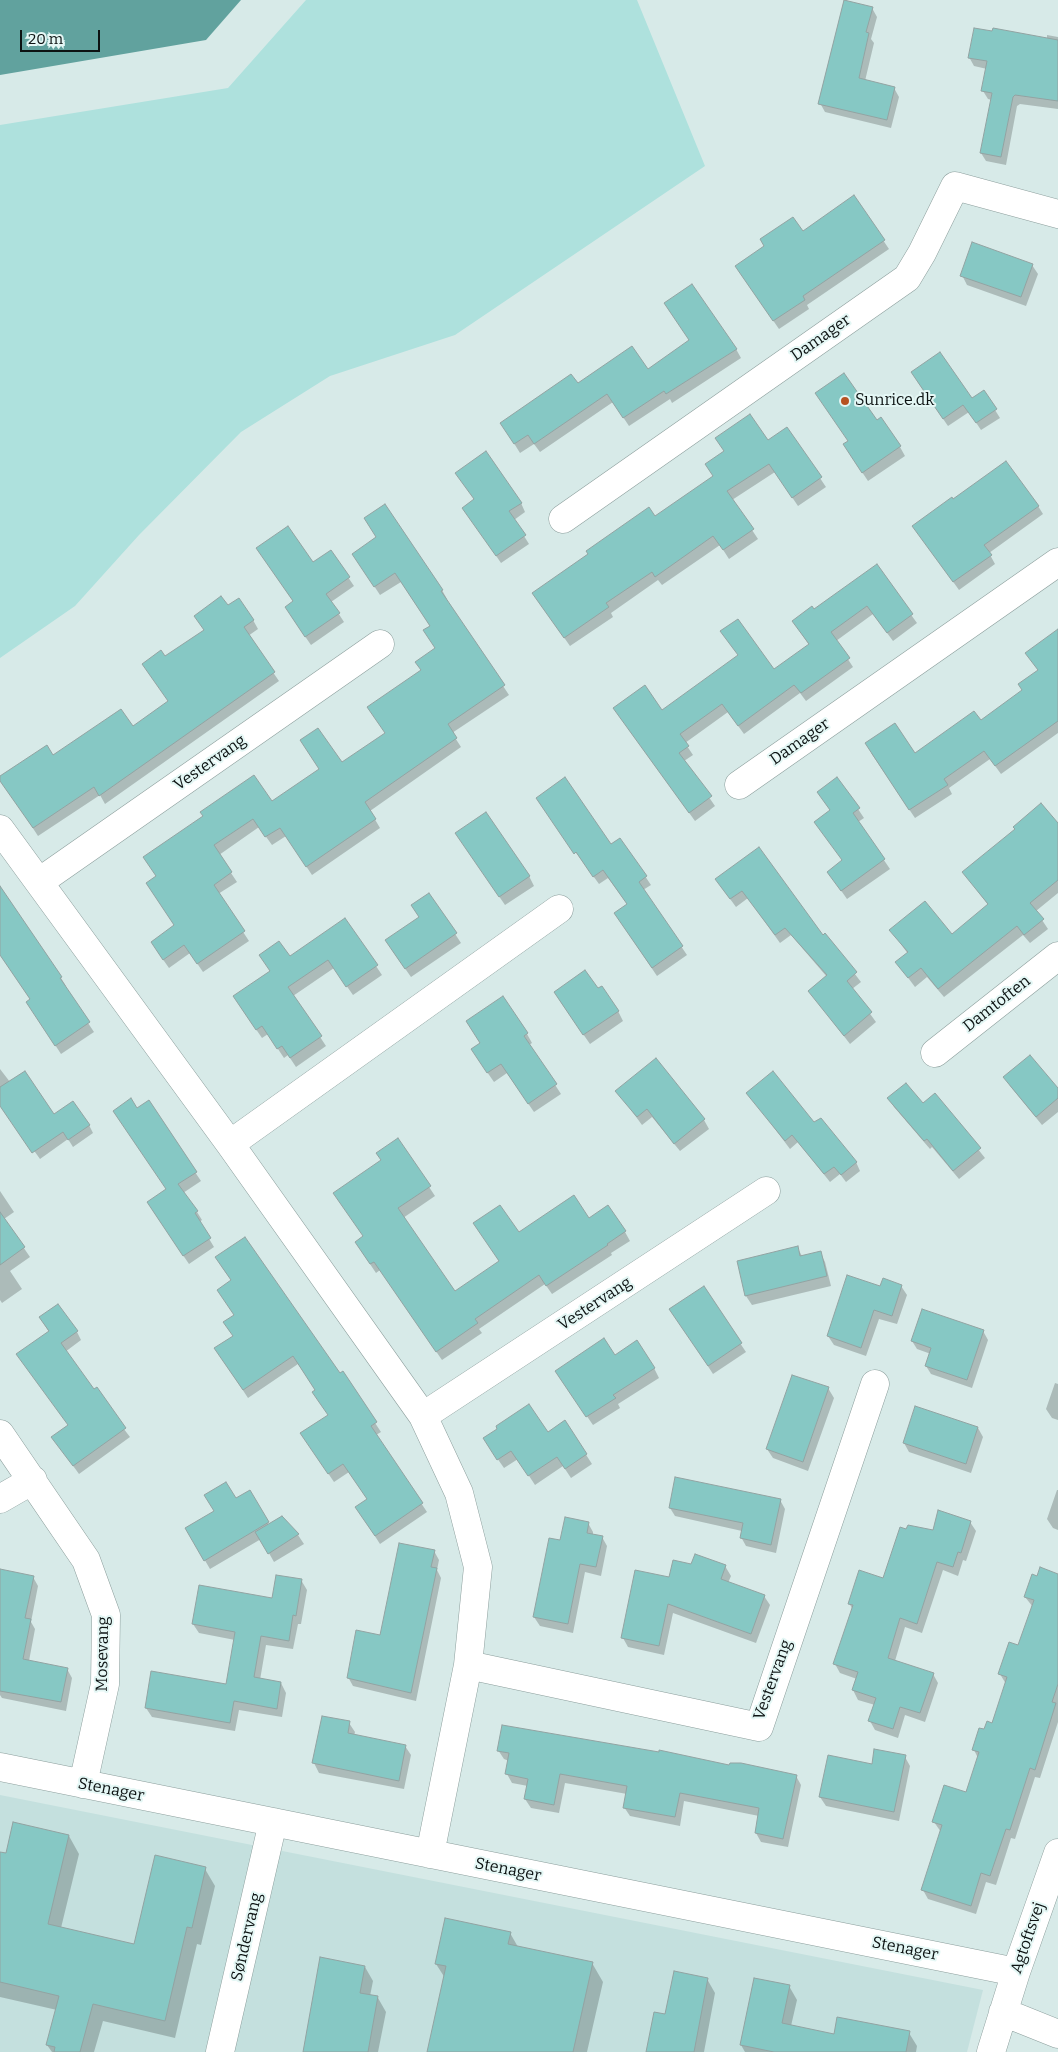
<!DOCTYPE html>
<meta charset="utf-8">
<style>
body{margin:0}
#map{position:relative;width:1058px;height:2052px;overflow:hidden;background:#d7eae8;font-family:Bitter,serif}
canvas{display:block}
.scale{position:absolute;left:20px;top:30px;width:80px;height:22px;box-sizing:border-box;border:2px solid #0c1212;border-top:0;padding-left:6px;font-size:15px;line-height:18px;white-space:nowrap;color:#0c1212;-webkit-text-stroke:4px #e4f7f5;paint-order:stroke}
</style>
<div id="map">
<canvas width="1058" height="2052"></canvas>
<div class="scale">20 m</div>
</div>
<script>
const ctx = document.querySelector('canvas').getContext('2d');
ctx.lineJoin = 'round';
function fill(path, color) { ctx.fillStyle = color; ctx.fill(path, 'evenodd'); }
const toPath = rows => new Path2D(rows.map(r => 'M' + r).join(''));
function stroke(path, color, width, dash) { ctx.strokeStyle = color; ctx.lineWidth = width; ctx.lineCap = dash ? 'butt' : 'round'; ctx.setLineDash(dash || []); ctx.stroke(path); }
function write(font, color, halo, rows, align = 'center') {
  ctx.font = font + ' Bitter,serif'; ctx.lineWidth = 4; ctx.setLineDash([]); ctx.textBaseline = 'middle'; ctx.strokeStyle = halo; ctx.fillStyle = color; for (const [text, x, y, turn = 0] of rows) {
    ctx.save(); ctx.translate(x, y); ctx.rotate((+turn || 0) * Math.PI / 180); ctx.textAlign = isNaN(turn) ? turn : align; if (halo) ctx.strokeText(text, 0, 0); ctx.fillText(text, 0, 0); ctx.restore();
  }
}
const built = toPath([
 [0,1795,983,1990,967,2052,0,2052]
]);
const green = toPath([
 [306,0,637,0,705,166,455,335,330,376,241,432,139,535,75,606,0,658,0,125,228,88]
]);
const water = toPath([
 [0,0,241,0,206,40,0,75]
]);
const shadow = toPath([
 [872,8,877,17,871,39,874,43,865,81,894,88,899,97,891,128,825,112,820,103],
 [1047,35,1058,37,1058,109,1020,104,1017,106,1006,165,986,161,981,153,992,100,988,99,983,91,987,69,974,66,969,57,1047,40],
 [854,197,889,249,807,305,809,309,779,329,741,274],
 [1032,265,1038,274,1026,306,967,285,962,275],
 [690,341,736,349,741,358,672,403,670,399,629,426,613,402,540,452,534,444,520,453,507,432,577,385,647,370],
 [917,381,995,410,1000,418,981,430,969,412,948,426],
 [876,421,900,447,905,456,868,481,844,445],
 [787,429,826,487,798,506,775,472,732,500,758,539,729,559,720,545,662,585,658,580,611,613,613,617,570,646,539,602,655,518],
 [953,501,1038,506,1043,514,989,553,995,564,959,590,919,534],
 [521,503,525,512,514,520,529,544,501,563,469,516],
 [376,539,442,590,447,599,446,600,509,695,452,733,461,747,370,811,380,828,312,875,286,836,272,845,259,827,219,855,237,882,218,894,249,941,203,972,190,953,169,968,157,951,175,926,147,884,272,803,342,764,386,734,436,649,431,627,401,582,380,595,359,563],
 [331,552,354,586,331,602,344,622,311,645,291,616,294,602,262,556,313,564],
 [876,566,917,623,893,641,873,614,836,641,853,667,806,701,800,693,744,734,728,712,685,743,693,755,684,761,715,806,695,821,620,717,662,712,774,671,809,645,793,621,814,611],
 [228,607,253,620,258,629,248,636,279,681,105,804,100,795,38,836,0,778,132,728,169,702,165,658,205,631],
 [1058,631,1058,733,1001,774,990,759,949,788,952,794,915,818,871,753,915,755,980,722,1023,691,1039,671,1027,653],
 [818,792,858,809,864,818,858,822,890,869,847,899,828,872,843,861,831,811],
 [542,806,611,845,620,839,651,885,643,890,687,955,657,976,620,921,628,905,608,878,599,884],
 [1058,825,1058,893,1036,911,1048,929,1030,943,1023,935,944,997,927,977,915,987,897,963,908,954,891,930,952,936,989,906,964,873,1016,830],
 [462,842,529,876,534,886,505,905],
 [759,849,823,937,825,935,861,982,852,989,876,1022,850,1044,809,991,827,977,791,935,780,943,748,898,736,907,722,888],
 [0,887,61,978,66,986,64,987,94,1032,61,1054,33,1011,31,1000,0,954],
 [429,894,461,943,411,977,392,950,420,918],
 [345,920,382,975,353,995,334,968,293,996,326,1046,296,1067,288,1055,284,1058,268,1034,262,1038,240,1006,290,958],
 [598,990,618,1011,623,1021,590,1044,560,1001],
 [502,998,527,1034,532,1043,529,1045,561,1094,534,1112,507,1073,494,1082,478,1059,481,1044],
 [0,1069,10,1082,54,1116,89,1125,93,1133,73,1147,68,1139,40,1159,0,1103],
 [1005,1077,1058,1090,1058,1112,1042,1125,1010,1086],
 [617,1091,704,1120,709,1129,680,1151,652,1117,642,1125],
 [748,1093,814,1124,856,1162,860,1171,846,1182,840,1174,830,1182,798,1142,790,1149],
 [935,1095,985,1158,959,1179,932,1147,930,1149,894,1107,889,1099,923,1105],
 [148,1102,201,1181,183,1193,197,1212,202,1220,199,1222,214,1247,189,1264,153,1211,167,1190],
 [398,1140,435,1196,403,1218,455,1293,500,1262,474,1223,518,1234,589,1220,625,1232,630,1241,611,1253,612,1255,552,1294,545,1284,479,1329,482,1333,442,1360,380,1270,376,1273,362,1252,382,1161],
 [0,1191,14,1212,4,1219,30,1257,10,1271,22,1289,2,1303,0,1300],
 [797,1247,802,1256,820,1252,825,1262,831,1286,752,1305,746,1296],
 [221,1266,339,1375,342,1373,381,1432,376,1435,427,1512,380,1544,362,1516,368,1500,349,1472,334,1482,307,1442,329,1416,316,1390,298,1364,248,1398,221,1357,234,1337,235,1316,232,1281],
 [901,1286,907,1295,897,1324,879,1319,866,1356,834,1345,828,1336,881,1288],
 [703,1288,746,1352,713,1374,676,1317],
 [40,1318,77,1332,81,1340,65,1352,130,1437,79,1474,58,1445,69,1426,49,1332],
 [983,1331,988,1340,972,1388,931,1374,926,1366,931,1354,917,1349,912,1341],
 [615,1356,654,1368,659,1378,618,1404,620,1408,593,1425,562,1380],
 [1055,1383,1058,1384,1058,1420,1052,1418,1046,1409],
 [828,1388,834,1398,808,1471,773,1458,767,1449],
 [565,1422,592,1464,571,1478,563,1466,535,1485,518,1459,504,1468,490,1448,547,1433],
 [978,1428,983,1437,971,1473,909,1452,904,1443],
 [1057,1490,1058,1490,1058,1530,1053,1528,1047,1519],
 [249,1491,269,1525,282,1517,298,1535,304,1544,274,1562,261,1539,210,1569,186,1528],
 [780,1500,785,1509,776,1553,746,1546,741,1537,742,1531,675,1516,670,1508],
 [970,1522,976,1531,966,1561,963,1560,958,1576,943,1570,922,1633,905,1627,895,1661,933,1674,938,1683,925,1722,905,1715,898,1738,875,1730,870,1721,875,1705,858,1700,853,1690,857,1679,840,1673,835,1664,853,1610,849,1603,883,1580,907,1530,934,1532],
 [588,1523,593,1532,593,1535,602,1537,607,1546,601,1576,585,1572,573,1633,540,1626,534,1617,561,1541],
 [434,1551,439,1560,437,1570,441,1578,416,1701,353,1686,348,1677,381,1637],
 [692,1565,725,1566,731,1576,728,1583,764,1596,770,1605,756,1643,673,1613,664,1655,628,1647,623,1638],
 [0,1571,33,1577,38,1586,31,1622,35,1629,29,1661,67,1669,72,1678,66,1711,2,1698,0,1695],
 [1058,1575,1058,1722,1040,1778,1035,1777,1015,1839,1011,1838,996,1885,986,1882,976,1914,928,1899,923,1890,941,1832,934,1822,967,1794,978,1758,974,1750,985,1731,992,1724,1006,1684,1000,1674,1019,1647,1033,1607,1025,1597,1038,1577],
 [301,1580,307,1590,301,1624,298,1624,293,1649,266,1645,260,1680,281,1683,286,1693,282,1717,239,1710,235,1731,152,1717,146,1708,227,1686,235,1640,199,1633,193,1624,273,1599],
 [349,1723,355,1732,354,1736,405,1746,411,1755,404,1789,319,1773,314,1763],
 [498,1750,730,1766,796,1776,801,1785,788,1847,761,1842,756,1833,759,1816,684,1801,680,1826,630,1816,624,1807,627,1794,565,1783,559,1813,531,1808,525,1799,528,1786,512,1783,507,1774,509,1761,504,1759],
 [905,1757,910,1766,899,1821,826,1806,820,1797,872,1766],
 [69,1836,79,1854,61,1928,135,1945,205,1869,215,1886,201,1945,197,1944,175,2038,103,2021,94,2052,52,2052,47,2045,57,2010,0,1997,0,1853,6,1855],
 [510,1933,518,1947,592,1963,603,1982,587,2052,428,2052,445,1978,436,1964],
 [365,1967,373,1981,370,1996,378,1998,386,2012,378,2052,304,2052],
 [707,1979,715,1993,704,2052,647,2052,666,2015],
 [789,1986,797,2000,791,2026,835,2035,909,2033,917,2046,916,2052,745,2052,741,2045]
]);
const building = toPath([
 [844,0,873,7,866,32,869,33,859,78,895,87,887,120,818,104,844,0],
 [974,28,992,31,993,28,1058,40,1058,101,1015,95,1013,97,1001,157,980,153,992,93,981,91,987,61,968,58,974,28],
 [854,195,885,240,803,296,805,300,773,321,735,266,764,246,760,239,793,217,803,231,854,195],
 [972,242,1033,264,1021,297,960,276,972,242],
 [692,284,737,349,666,394,664,391,623,418,607,394,534,444,528,435,514,444,500,423,571,374,578,383,632,346,648,369,689,340,664,303,692,284],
 [940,352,972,398,984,390,997,409,976,423,963,405,943,419,911,372,940,352],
 [844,373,877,420,881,417,901,446,862,473,843,444,848,441,815,393,844,373],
 [750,414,768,440,787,427,822,477,792,498,769,464,727,491,754,529,723,550,713,536,655,577,652,572,606,603,609,607,564,638,532,593,588,554,586,551,649,507,655,516,713,476,705,464,724,451,715,438,750,414],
 [486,451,522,503,509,511,526,535,496,556,462,508,474,499,455,473,486,451],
 [1006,461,1039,506,984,545,992,555,953,582,912,526,952,497,953,499,1006,461],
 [385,504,443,590,441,591,505,685,448,724,457,738,365,802,376,819,306,867,280,828,265,837,253,819,214,845,232,872,214,885,245,931,197,964,184,945,163,960,151,942,174,925,146,883,156,876,143,857,203,816,200,812,254,775,272,801,319,769,300,740,318,728,342,762,385,733,367,707,421,670,415,662,435,648,423,630,430,626,395,573,374,587,352,554,376,537,364,518,385,504],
 [288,526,313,562,331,550,350,577,326,594,340,613,305,637,285,607,293,601,256,548,288,526],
 [877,564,913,614,887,633,867,606,831,632,850,658,801,693,794,685,738,726,722,704,680,734,689,746,679,753,712,796,689,813,613,708,645,685,662,710,738,655,720,631,738,619,774,669,809,644,792,621,812,606,814,609,877,564],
 [221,596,228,605,239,598,254,620,244,627,275,672,99,796,94,787,33,828,0,781,0,776,47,745,53,755,121,709,133,726,168,701,142,664,161,650,165,656,204,630,194,616,221,596],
 [1058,629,1058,721,995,766,984,751,944,779,948,785,909,810,865,743,895,723,915,753,974,711,981,720,1022,690,1018,684,1038,670,1025,653,1058,629],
 [565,777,611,844,620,838,647,876,639,882,683,946,652,968,614,913,627,904,603,870,593,877,576,852,574,854,536,798,565,777],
 [837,777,860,808,853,813,885,859,841,891,827,872,842,860,814,822,830,810,817,792,837,777],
 [1041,803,1058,823,1058,880,1030,903,1044,919,1024,935,1017,926,938,989,921,968,908,978,895,962,908,952,889,930,925,901,952,934,988,904,962,872,1015,829,1013,827,1041,803],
 [486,812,530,876,499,897,455,833,486,812],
 [759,847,823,935,825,933,857,972,847,981,872,1012,844,1036,808,991,827,975,785,928,775,935,742,891,730,899,715,879,759,847],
 [0,886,62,977,60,978,90,1022,55,1046,26,1002,30,999,0,955,0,886],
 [429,893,457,933,405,969,385,940,419,917,411,905,429,893],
 [345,918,378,965,346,987,328,960,288,987,322,1036,290,1058,282,1046,277,1049,262,1026,256,1030,233,996,270,971,259,955,279,941,290,956,345,918],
 [585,970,598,988,602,986,619,1011,583,1035,554,992,585,970],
 [503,996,528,1033,524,1036,557,1084,528,1104,501,1064,487,1073,471,1049,480,1043,466,1021,503,996],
 [1030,1055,1058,1088,1058,1098,1036,1117,1003,1077,1030,1055],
 [656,1058,705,1119,674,1144,647,1109,637,1117,615,1091,656,1058],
 [25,1071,54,1114,73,1101,90,1125,68,1140,63,1132,32,1153,0,1106,0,1087,25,1071],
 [773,1071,814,1122,821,1118,857,1162,841,1175,834,1167,824,1174,792,1135,785,1141,746,1093,773,1071],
 [906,1083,923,1103,935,1093,981,1148,953,1171,927,1139,924,1141,887,1098,906,1083],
 [131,1098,137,1108,149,1100,197,1172,178,1184,198,1211,195,1213,211,1238,183,1256,147,1202,166,1189,113,1111,131,1098],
 [398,1138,431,1186,398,1208,455,1291,499,1261,473,1223,500,1205,519,1232,574,1195,589,1218,608,1205,626,1231,607,1244,608,1245,546,1286,539,1275,475,1319,478,1323,436,1352,374,1262,370,1264,355,1242,363,1236,333,1193,381,1160,376,1153,398,1138],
 [0,1212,25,1247,0,1265,0,1212],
 [245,1237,340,1373,343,1371,377,1422,371,1426,423,1503,375,1536,355,1507,367,1499,343,1464,328,1474,300,1433,328,1415,312,1392,315,1390,293,1356,243,1390,214,1348,233,1336,223,1322,234,1315,217,1290,231,1280,215,1257,245,1237],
 [798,1246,800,1256,821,1251,827,1276,745,1296,737,1261,798,1246],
 [847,1275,880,1286,883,1278,902,1285,892,1316,874,1310,861,1348,827,1336,847,1275],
 [704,1286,742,1343,708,1366,669,1309,704,1286],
 [58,1304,78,1331,61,1343,94,1389,97,1387,126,1428,73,1466,51,1437,68,1425,16,1354,49,1331,39,1317,58,1304],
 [922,1309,984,1330,967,1380,925,1366,931,1348,911,1341,922,1309],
 [604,1338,615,1355,637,1340,655,1368,613,1395,616,1398,586,1417,555,1371,604,1338],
 [792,1375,829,1387,803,1462,766,1449,792,1375],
 [529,1404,548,1432,565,1420,587,1454,565,1469,557,1457,528,1476,511,1451,497,1460,483,1438,497,1429,496,1426,529,1404],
 [915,1406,978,1427,966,1464,903,1443,915,1406],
 [675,1477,781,1499,771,1545,740,1538,743,1523,669,1508,675,1477],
 [226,1482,236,1498,250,1490,269,1522,204,1561,185,1528,214,1511,204,1495,226,1482],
 [938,1510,971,1521,961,1553,958,1552,953,1567,937,1562,917,1624,900,1618,888,1658,934,1673,920,1713,900,1707,893,1729,868,1721,876,1698,852,1690,858,1672,833,1664,853,1605,848,1604,859,1570,883,1578,900,1527,906,1529,908,1525,933,1530,938,1510],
 [282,1516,299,1534,268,1554,255,1532,282,1516],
 [565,1517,589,1522,587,1533,603,1536,596,1567,580,1564,568,1624,533,1617,549,1538,560,1540,565,1517],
 [399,1543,435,1550,431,1567,437,1568,411,1693,347,1678,356,1630,380,1635,399,1543],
 [695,1554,726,1565,721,1579,765,1595,751,1634,668,1604,659,1646,621,1638,635,1570,669,1577,673,1560,691,1564,695,1554],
 [1040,1567,1058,1574,1058,1684,1052,1702,1056,1703,1035,1770,1030,1768,1010,1830,1006,1829,990,1876,981,1873,971,1906,921,1890,942,1825,932,1822,944,1785,966,1792,979,1752,972,1750,979,1728,984,1729,987,1721,992,1723,1007,1677,998,1674,1009,1642,1018,1645,1034,1600,1024,1597,1032,1574,1037,1576,1040,1567],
 [0,1569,34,1576,25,1618,31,1619,23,1659,68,1668,61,1702,0,1691,0,1569],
 [276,1575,302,1579,296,1616,293,1615,289,1641,261,1636,254,1677,281,1682,277,1709,234,1701,230,1723,145,1708,151,1671,226,1684,235,1632,192,1624,199,1585,272,1598,276,1575],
 [322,1716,350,1721,348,1733,406,1745,399,1781,312,1763,322,1716],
 [502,1725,659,1752,659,1750,729,1765,730,1763,741,1763,797,1775,783,1839,755,1833,759,1808,680,1793,675,1817,623,1808,627,1786,560,1774,554,1805,524,1799,528,1779,505,1774,509,1753,497,1751,502,1725],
 [874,1749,906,1755,894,1812,819,1797,828,1755,872,1764,874,1749],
 [13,1822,69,1835,48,1924,134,1944,155,1855,206,1867,192,1928,187,1927,165,2021,93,2004,80,2052,54,2052,55,2047,46,2045,59,1996,0,1982,0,1852,6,1853,13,1822],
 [445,1918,511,1932,508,1944,593,1962,573,2052,427,2052,446,1966,435,1964,445,1918],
 [320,1957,365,1966,360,1993,378,1996,368,2052,303,2052,320,1957],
 [674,1971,708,1978,694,2052,646,2052,654,2012,665,2014,674,1971],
 [754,1978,790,1985,782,2023,834,2034,837,2017,910,2031,906,2052,774,2052,740,2045,754,1978]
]);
const minor = toPath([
 [563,519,907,278,922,253,955,186,1058,214],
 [739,785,1058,562],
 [0,829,230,1144,423,1416,459,1493,478,1567,468,1665,430,1854],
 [39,882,380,644],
 [935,1053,1058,956],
 [230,1144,559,909],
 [423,1416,766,1191],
 [0,1434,86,1560,106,1615,105,1684,83,1784],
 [0,1499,33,1480],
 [468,1665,759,1727,875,1384],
 [0,1767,1016,1972],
 [1003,2012,1058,2034],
 [220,2052,273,1822],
 [991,2052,1016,1972,1058,1853]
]);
const markers = [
 [845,401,5,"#b65221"]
];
const streetNames = [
 ["Damager",821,338,-35],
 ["Damager",800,742,-35],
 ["Vestervang",210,763,-35],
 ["Damtoften",997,1004,-38],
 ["Vestervang",595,1304,-33],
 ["Mosevang",103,1654,-89],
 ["Vestervang",773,1680,-70],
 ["Stenager",111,1790,11],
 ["Stenager",508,1870,11],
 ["Søndervang",247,1937,-77],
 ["Agtoftsvej",1028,1938,-71],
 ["Stenager",905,1949,11]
];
const poiNames = [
 ["Sunrice.dk",855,401]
];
fill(built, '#c4e0de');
fill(green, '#aee1dd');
fill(water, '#61a29e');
fill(shadow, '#0003');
fill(building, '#86c8c4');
stroke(building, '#92a3a2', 1);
stroke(minor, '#8c9e9c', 29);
stroke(minor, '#fff', 28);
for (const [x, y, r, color] of markers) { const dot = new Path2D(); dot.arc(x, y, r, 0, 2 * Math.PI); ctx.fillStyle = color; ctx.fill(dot); stroke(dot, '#e4f7f5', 2); }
write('16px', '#0c1212', '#e4f7f5', streetNames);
write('16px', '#0c1212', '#e4f7f5', poiNames, 'left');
</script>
